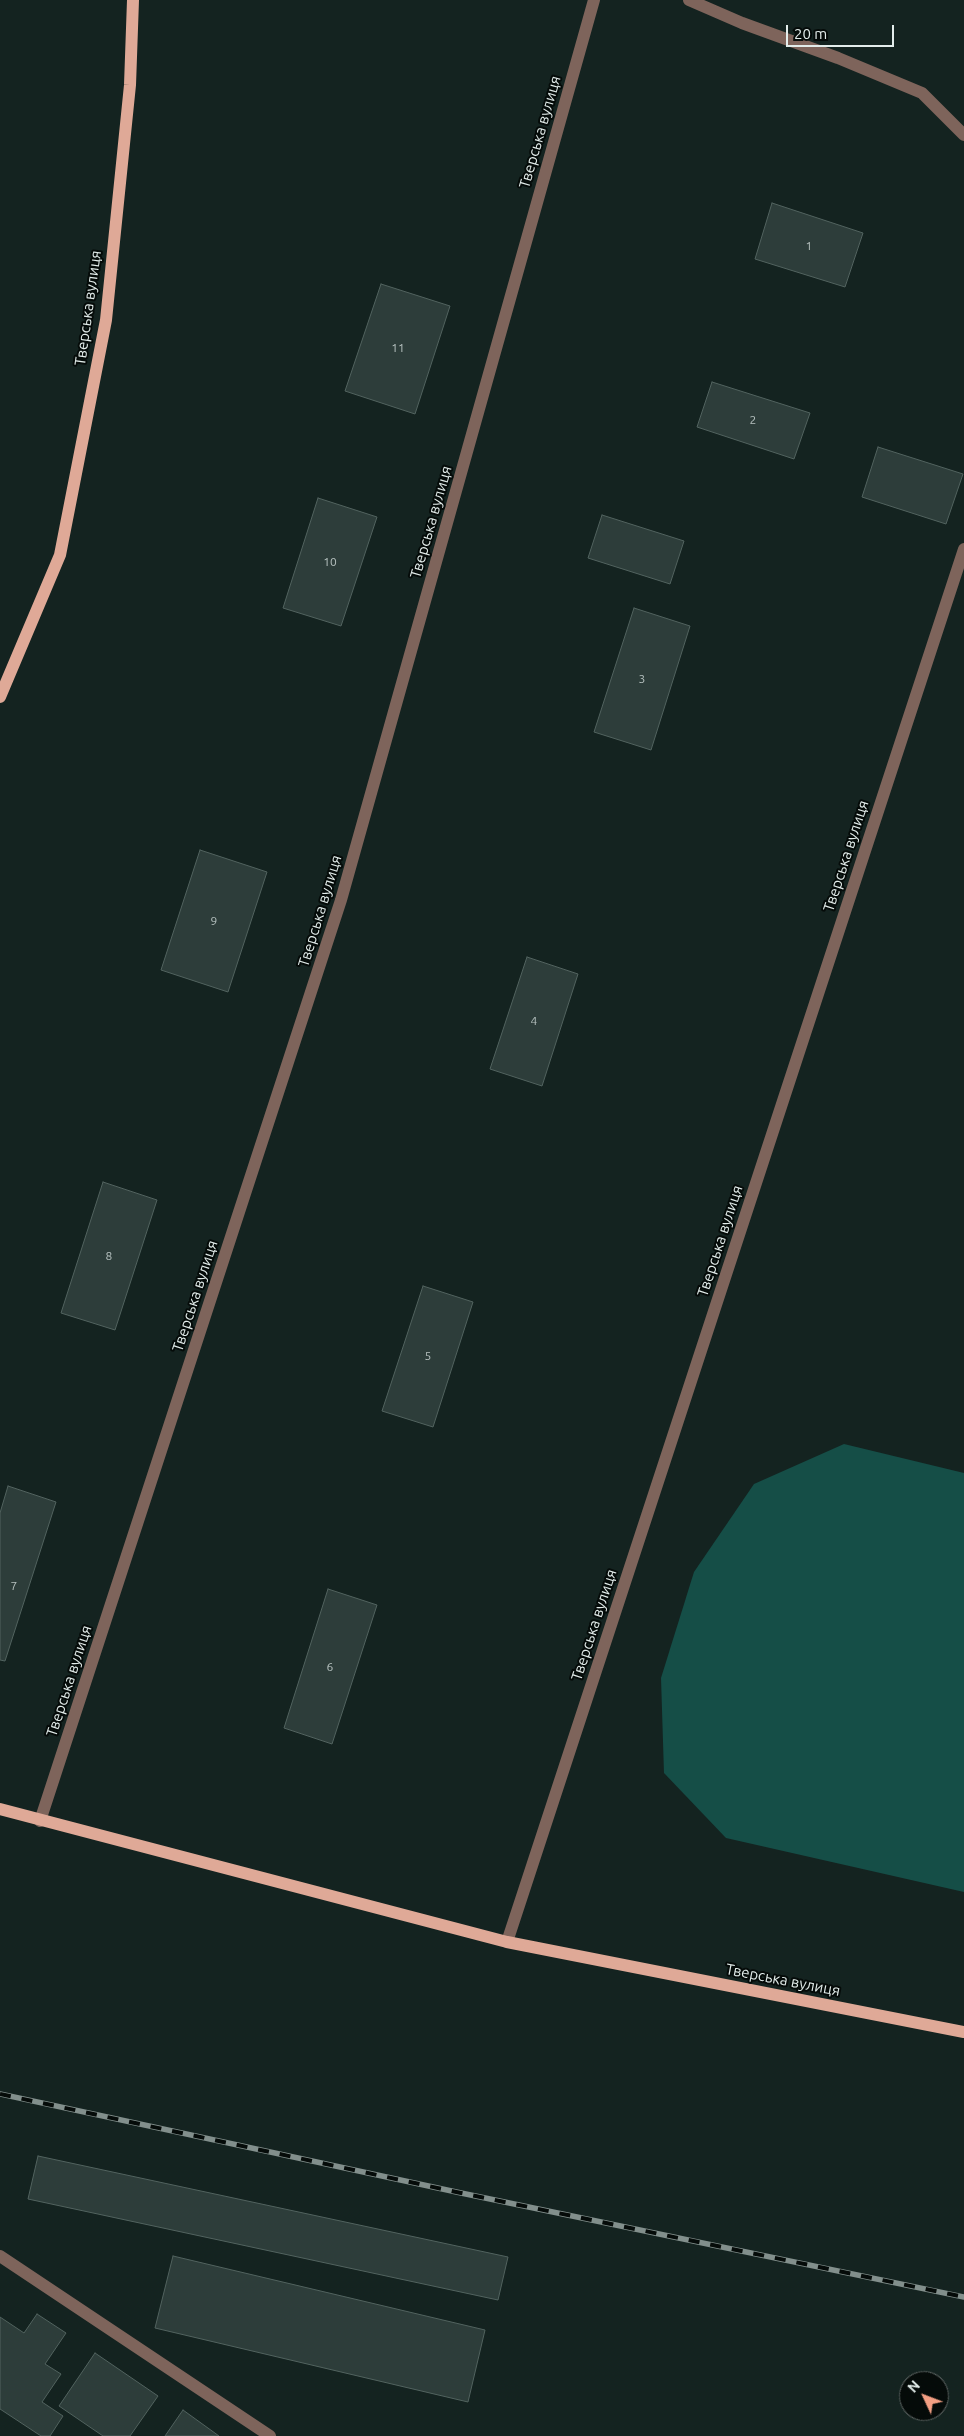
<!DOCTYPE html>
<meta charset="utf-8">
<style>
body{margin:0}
#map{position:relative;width:964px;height:2436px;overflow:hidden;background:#142320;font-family:Ubuntu,sans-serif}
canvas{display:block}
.north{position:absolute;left:899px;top:2371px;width:50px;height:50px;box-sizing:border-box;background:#050b09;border:1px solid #5e6563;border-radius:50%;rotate:313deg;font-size:14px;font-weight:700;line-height:20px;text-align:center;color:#e3edeb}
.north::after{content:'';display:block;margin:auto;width:18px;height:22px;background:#f39f83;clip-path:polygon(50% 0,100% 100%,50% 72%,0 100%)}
.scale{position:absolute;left:786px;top:25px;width:108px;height:22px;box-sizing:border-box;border:2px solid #e3edeb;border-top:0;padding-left:6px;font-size:15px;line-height:18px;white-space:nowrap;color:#e3edeb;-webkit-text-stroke:4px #050b09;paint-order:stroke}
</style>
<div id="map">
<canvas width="964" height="2436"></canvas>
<div class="north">N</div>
<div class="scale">20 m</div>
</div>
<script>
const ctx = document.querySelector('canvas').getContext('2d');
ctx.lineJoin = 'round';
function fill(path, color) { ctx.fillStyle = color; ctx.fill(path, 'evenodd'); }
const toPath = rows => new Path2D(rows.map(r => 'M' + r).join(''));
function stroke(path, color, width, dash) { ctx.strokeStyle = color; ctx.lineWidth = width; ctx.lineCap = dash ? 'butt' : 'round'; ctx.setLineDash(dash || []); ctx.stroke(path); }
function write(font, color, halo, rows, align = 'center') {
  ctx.font = font + ' Ubuntu,sans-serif'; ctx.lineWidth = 4; ctx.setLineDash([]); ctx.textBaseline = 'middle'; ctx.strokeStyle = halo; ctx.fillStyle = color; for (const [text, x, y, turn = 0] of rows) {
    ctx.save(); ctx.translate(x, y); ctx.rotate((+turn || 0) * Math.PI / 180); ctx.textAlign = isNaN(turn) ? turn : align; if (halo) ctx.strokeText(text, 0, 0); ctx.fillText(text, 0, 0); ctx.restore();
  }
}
const green = toPath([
 [844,1444,964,1473,964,1892,726,1838,664,1773,661,1678,694,1572,754,1484]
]);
const building = toPath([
 [772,203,863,233,845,287,755,259,772,203],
 [381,284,450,306,415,414,345,391,381,284],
 [712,382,810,413,794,459,697,427,712,382],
 [878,447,963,474,946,524,862,497,878,447],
 [318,498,377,517,341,626,283,608,318,498],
 [602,515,684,541,670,584,588,558,602,515],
 [634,608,690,626,651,750,594,732,634,608],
 [200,850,267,872,228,992,161,970,200,850],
 [527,957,578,974,542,1086,490,1069,527,957],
 [103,1182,157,1200,115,1330,61,1313,103,1182],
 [423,1286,473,1302,433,1427,382,1411,423,1286],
 [8,1486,56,1502,5,1661,0,1660,0,1513,8,1486],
 [328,1589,377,1605,332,1744,284,1728,328,1589],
 [38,2156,508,2257,498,2300,28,2199,38,2156],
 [173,2256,485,2330,468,2402,155,2328,173,2256],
 [37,2314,66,2333,45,2364,61,2374,42,2402,63,2416,50,2436,41,2436,0,2409,0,2317,24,2333,37,2314],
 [95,2353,158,2396,130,2436,103,2436,59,2406,95,2353],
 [183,2410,219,2436,165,2436,183,2410]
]);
const minor = toPath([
 [689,0,742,23,838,58,922,93,964,135],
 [40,1821,341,900,594,0],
 [507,1942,964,549],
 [0,2256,270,2436]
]);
const major = toPath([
 [0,697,60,555,106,320,130,85,133,0],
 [0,1809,507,1942,964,2032]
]);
const rail = toPath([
 [0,2094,461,2193,964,2297]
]);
const numberNames = [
 ["1",809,246],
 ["11",398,348],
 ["2",753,420],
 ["10",330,562],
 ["3",642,679],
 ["9",214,921],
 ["4",534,1021],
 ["8",109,1256],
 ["5",428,1356],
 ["7",14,1586],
 ["6",330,1667]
];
const streetNames = [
 ["Тверська вулиця",540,132,-74],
 ["Тверська вулиця",88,308,-82],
 ["Тверська вулиця",431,522,-74],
 ["Тверська вулиця",846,856,-72],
 ["Тверська вулиця",320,911,-73],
 ["Тверська вулиця",720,1241,-72],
 ["Тверська вулиця",195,1296,-72],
 ["Тверська вулиця",594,1625,-72],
 ["Тверська вулиця",69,1681,-72],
 ["Тверська вулиця",783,1980,11]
];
fill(green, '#154e47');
fill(building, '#2d3d3a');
stroke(building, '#52635f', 1);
stroke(minor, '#7e645b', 12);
stroke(major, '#dfa997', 12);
stroke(rail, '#828f8c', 5.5);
stroke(rail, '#050b09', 4, [11]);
write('12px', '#b6c1bf', null, numberNames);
write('15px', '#e3edeb', '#050b09', streetNames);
</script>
